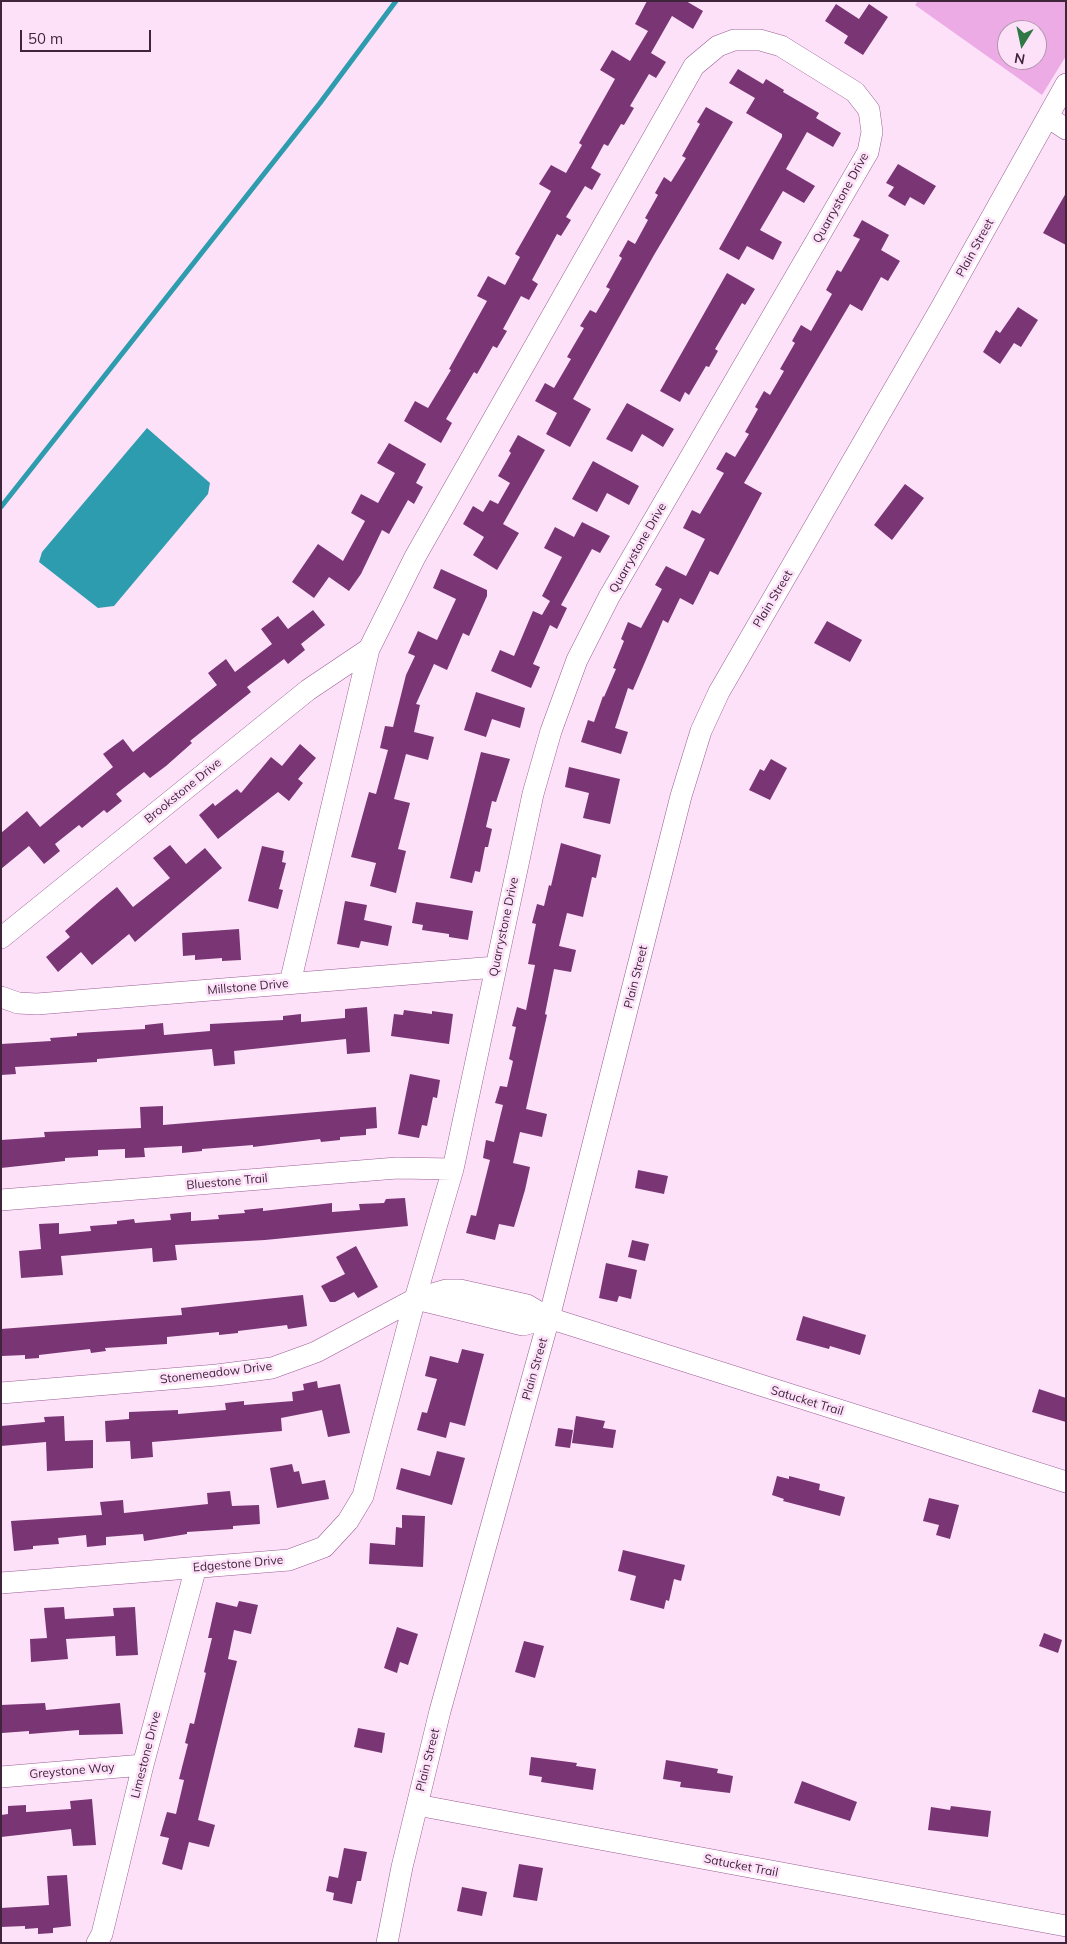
<!DOCTYPE html>
<style>
body{margin:0}
#map{position:relative;width:1067px;height:1944px;overflow:hidden;background:#fde1f9;font-family:Mulish,sans-serif}
canvas{display:block}
.frame{position:absolute;inset:0;border:2px solid #3f253c;pointer-events:none}
.north{position:absolute;left:997px;top:20px;width:50px;height:50px;box-sizing:border-box;background:#fde1f9;border:1px solid #b196ad;border-radius:50%;rotate:190deg;font-size:14px;font-weight:700;line-height:20px;text-align:center;color:#3f253c}
.north::after{content:'';display:block;margin:auto;width:18px;height:22px;background:#2f7845;clip-path:polygon(50% 0,100% 100%,50% 72%,0 100%)}
.scale{position:absolute;left:20px;top:30px;width:131px;height:22px;box-sizing:border-box;border:2px solid #3f253c;border-top:0;padding-left:6px;font-size:15px;line-height:18px;white-space:nowrap;color:#3f253c;-webkit-text-stroke:4px #fde1f9;paint-order:stroke}
</style>
<div id="map">
<canvas width="1067" height="1944"></canvas>
<div class="frame"></div>
<div class="north">N</div>
<div class="scale">50 m</div>
</div>
<script>
const ctx = document.querySelector('canvas').getContext('2d');
ctx.lineJoin = 'round';
function fill(path, color) { ctx.fillStyle = color; ctx.fill(path, 'evenodd'); }
const toPath = rows => new Path2D(rows.map(r => 'M' + r).join(''));
function stroke(path, color, width, dash) { ctx.strokeStyle = color; ctx.lineWidth = width; ctx.lineCap = dash ? 'butt' : 'round'; ctx.setLineDash(dash || []); ctx.stroke(path); }
function write(font, color, halo, rows, align = 'center') {
  ctx.font = font + ' Mulish,sans-serif'; ctx.lineWidth = 5; ctx.setLineDash([]); ctx.textBaseline = 'middle'; ctx.strokeStyle = halo; ctx.fillStyle = color; for (const [text, x, y, turn = 0] of rows) {
    ctx.save(); ctx.translate(x, y); ctx.rotate((+turn || 0) * Math.PI / 180); ctx.textAlign = isNaN(turn) ? turn : align; if (halo) ctx.strokeText(text, 0, 0); ctx.fillText(text, 0, 0); ctx.restore();
  }
}
const green = toPath([
 [918,1,1066,1,1066,56,1042,95,915,5],
 [1007,30,1037,30,1037,60,1007,60]
]);
const water = toPath([
 [147,428,210,483,208,494,114,606,98,608,39,562,42,552]
]);
const stream = toPath([
 [1,507,320,103,396,1]
]);
const building = toPath([
 [647,1,686,1,703,11,693,29,672,16,651,53,666,62,656,78,649,74,630,106,634,108,624,125,621,124,608,146,604,144,591,168,601,174,592,190,585,186,566,217,571,220,561,236,557,234,532,280,538,284,529,300,521,296,503,329,507,331,497,348,493,346,477,374,474,372,446,419,452,423,441,443,404,421,415,401,428,408,451,370,449,369,487,301,477,296,488,276,505,285,520,257,515,254,551,191,539,184,551,165,566,173,582,145,579,143,615,79,600,70,612,50,630,61,648,31,635,24],
 [836,4,859,19,869,4,888,17,863,55,844,43,848,36,825,21],
 [738,69,763,84,766,79,784,90,783,92,819,113,816,118,841,133,833,147,807,132,786,169,815,186,804,203,783,191,760,230,782,242,773,260,747,246,739,260,719,249,782,137,782,134,746,113,755,98,729,83],
 [706,107,733,122,654,255,573,399,591,409,570,447,546,434,557,413,535,401,545,383,554,388,571,359,567,357,584,328,580,326,590,310,596,313,610,289,606,287,622,258,619,256,628,240,635,244,648,220,645,218,658,195,655,193,664,177,671,182,686,158,682,156,700,124,697,122],
 [898,164,936,186,924,205,910,197,905,206,888,196,894,187,886,183],
 [1066,193,1066,245,1043,233],
 [862,220,889,235,881,250,900,261,888,281,881,277,862,311,850,304,744,483,762,493,718,575,710,571,693,605,680,598,668,623,663,620,633,690,628,688,615,728,628,732,621,754,581,742,588,720,594,722,603,696,604,697,616,669,613,668,624,641,621,639,628,622,641,628,662,589,655,585,666,566,686,576,705,539,683,528,692,510,700,514,724,473,716,469,726,452,735,457,749,434,745,432,758,409,755,407,764,391,770,395,784,371,780,369,795,343,792,341,801,325,811,331,832,294,826,290,837,270,841,272,860,239,853,236],
 [727,273,755,289,745,305,742,303,715,349,718,351,709,367,706,366,689,395,685,392,680,402,660,391],
 [1018,307,1038,320,1021,347,1014,343,1000,364,983,352,996,330,1000,333],
 [627,403,674,429,663,447,642,434,632,452,606,439],
 [518,435,545,450,503,524,519,533,497,570,473,555,484,537,463,524,473,506,483,512,490,500,498,504,510,483,498,476,511,453,509,451],
 [389,443,426,464,416,483,423,487,414,504,408,500,389,534,382,530,361,574,349,591,329,577,314,598,292,582,318,544,343,561,365,521,351,513,361,494,378,503,395,473,377,463],
 [593,461,639,486,629,505,607,493,597,512,572,499],
 [905,484,924,498,892,540,874,525],
 [582,522,610,536,600,553,592,549,561,605,567,608,557,629,550,625,533,664,540,667,531,688,491,671,500,650,514,656,533,611,542,615,550,601,542,596,562,557,544,548,555,527,574,537],
 [441,569,487,590,487,596,469,636,463,633,447,670,434,664,416,704,420,705,414,732,434,737,428,760,406,754,394,799,410,803,398,849,406,851,396,893,370,886,376,863,351,857,369,792,376,794,388,750,380,748,385,726,393,727,406,675,415,656,408,653,418,631,437,640,456,599,433,588],
 [313,610,325,625,301,644,305,650,288,664,284,659,247,687,251,692,190,741,192,743,166,766,150,778,144,772,116,794,122,801,107,813,104,810,82,828,79,825,55,844,60,851,44,864,29,846,1,869,1,833,27,811,40,827,113,767,103,754,123,739,133,752,217,685,208,673,226,659,235,672,272,644,261,629,278,616,288,629],
 [827,621,862,640,850,662,814,643],
 [476,692,525,708,520,728,492,719,486,737,464,730],
 [300,744,316,758,298,779,303,783,289,801,278,792,218,839,199,815,213,803,215,806,237,789,241,793,271,757,282,766],
 [481,752,510,759,496,802,492,801,486,827,492,829,488,847,485,847,480,872,475,871,472,883,450,878],
 [771,759,787,768,770,800,749,790,760,769,764,771],
 [569,767,620,779,610,824,583,818,589,793,565,787],
 [561,843,601,855,596,878,592,877,583,917,567,913,559,946,576,950,571,972,554,969,545,1014,547,1015,526,1109,547,1114,542,1137,520,1132,513,1163,530,1167,525,1190,514,1227,499,1224,495,1240,466,1233,471,1215,476,1216,490,1160,483,1158,486,1140,494,1142,503,1105,495,1103,500,1086,507,1087,513,1061,509,1059,516,1027,512,1026,517,1007,526,1010,535,965,528,964,536,924,532,923,537,904,544,906,549,885,551,886],
 [170,845,186,864,205,848,222,868,135,942,129,934,92,965,81,952,58,972,46,957,70,937,65,931,101,900,117,887,133,907,170,878,153,858],
 [262,846,284,851,282,862,286,863,279,889,283,890,278,909,248,901],
 [345,901,367,905,364,920,392,926,388,946,361,941,359,948,337,944],
 [416,902,473,911,468,940,449,937,449,934,422,930,423,925,412,923],
 [239,929,241,960,222,961,222,958,195,960,195,955,183,956,182,933],
 [367,1007,370,1052,347,1054,346,1039,234,1051,235,1064,214,1066,212,1049,97,1059,97,1062,15,1067,16,1074,1,1075,1,1044,51,1041,50,1038,77,1036,77,1033,145,1029,145,1025,163,1023,164,1035,210,1031,210,1024,283,1020,283,1016,301,1014,301,1022,345,1018,345,1009],
 [404,1010,432,1014,432,1011,453,1014,449,1044,391,1036,394,1014,403,1015],
 [410,1074,440,1080,437,1098,433,1097,427,1126,422,1125,419,1138,398,1134],
 [163,1106,163,1125,376,1107,377,1128,366,1129,366,1135,340,1137,340,1140,321,1142,320,1139,253,1147,253,1145,202,1149,202,1151,182,1153,182,1146,144,1148,145,1157,125,1158,125,1149,98,1150,98,1156,65,1158,65,1161,1,1168,1,1140,45,1137,44,1132,141,1128,140,1107],
 [638,1170,668,1176,664,1194,635,1188],
 [405,1198,408,1226,265,1240,175,1245,177,1260,153,1262,152,1248,61,1256,63,1275,21,1278,19,1251,41,1249,39,1224,59,1223,59,1234,91,1231,90,1226,117,1224,117,1221,134,1219,135,1223,171,1220,170,1214,191,1212,191,1221,219,1219,218,1215,245,1213,244,1210,263,1208,263,1211,332,1203,332,1212,360,1210,359,1204,384,1203,386,1199],
 [632,1240,649,1244,645,1261,628,1257],
 [356,1246,378,1287,358,1298,354,1292,335,1302,330,1302,321,1286,345,1274,336,1257],
 [606,1263,637,1270,631,1299,619,1296,617,1302,599,1298],
 [303,1295,307,1326,288,1329,287,1325,238,1331,238,1333,219,1335,219,1332,167,1337,167,1344,105,1348,106,1351,91,1353,90,1349,39,1355,39,1358,25,1359,25,1355,2,1356,1,1352,1,1329,182,1315,181,1308],
 [803,1316,866,1335,860,1355,830,1346,829,1349,796,1340],
 [462,1349,484,1354,465,1426,450,1422,446,1438,417,1430,422,1412,427,1413,437,1379,425,1376,430,1356,458,1363],
 [317,1381,318,1388,340,1384,350,1433,328,1437,322,1410,281,1418,282,1431,152,1442,153,1457,131,1459,130,1441,106,1442,105,1421,129,1419,129,1412,178,1410,178,1414,226,1410,225,1403,244,1401,244,1405,293,1401,292,1392,304,1390,303,1384],
 [1039,1389,1066,1398,1066,1422,1032,1412],
 [64,1416,65,1441,93,1440,93,1468,47,1471,46,1442,1,1446,1,1426,45,1422,44,1417],
 [576,1416,605,1421,603,1428,616,1430,613,1448,572,1443],
 [558,1428,573,1430,570,1448,555,1446],
 [437,1451,465,1458,452,1505,396,1489,401,1468,430,1476],
 [292,1464,294,1472,299,1471,302,1484,325,1480,329,1499,277,1508,270,1468],
 [777,1476,789,1479,789,1476,820,1484,819,1490,845,1497,840,1516,783,1501,784,1499,772,1495],
 [230,1491,232,1506,259,1505,260,1524,233,1526,233,1529,187,1532,187,1534,144,1541,143,1534,106,1537,106,1545,87,1547,86,1535,58,1538,59,1544,33,1546,33,1549,14,1551,11,1521,102,1515,100,1502,123,1500,124,1513,208,1504,207,1493],
 [929,1498,959,1505,950,1539,936,1535,939,1525,923,1521],
 [402,1515,425,1516,423,1567,369,1564,370,1543,395,1545,396,1527,402,1528],
 [623,1550,685,1565,681,1581,674,1579,669,1601,666,1600,664,1609,630,1600,636,1576,618,1571],
 [239,1601,258,1605,251,1634,234,1630,228,1659,237,1661,198,1820,215,1825,209,1847,189,1842,182,1870,162,1864,169,1838,160,1836,167,1812,176,1814,184,1780,179,1779,188,1744,185,1743,190,1723,194,1724,206,1673,204,1672,212,1638,208,1638,216,1602,237,1607],
 [64,1607,65,1619,114,1616,113,1608,135,1607,138,1655,116,1656,115,1636,66,1639,68,1659,31,1662,30,1639,47,1638,44,1608],
 [397,1627,418,1634,408,1665,400,1662,397,1673,384,1668],
 [1044,1633,1062,1640,1058,1653,1039,1646],
 [524,1641,544,1646,535,1678,515,1672],
 [45,1703,46,1710,120,1703,123,1734,79,1735,79,1730,29,1734,29,1731,2,1733,1,1705],
 [358,1728,385,1733,382,1753,354,1747],
 [531,1757,577,1763,576,1766,596,1769,593,1790,541,1782,542,1777,529,1775],
 [666,1760,718,1769,717,1773,733,1776,730,1793,680,1787,681,1782,663,1779],
 [802,1781,857,1802,850,1821,794,1803],
 [92,1799,96,1845,73,1846,71,1829,1,1837,1,1815,8,1814,8,1806,26,1805,26,1812,71,1809,70,1801],
 [951,1806,991,1811,988,1837,928,1830,931,1807,950,1810],
 [344,1848,367,1852,361,1881,357,1881,352,1904,333,1900,334,1893,326,1891,329,1876,338,1878],
 [519,1864,543,1868,537,1901,513,1897],
 [67,1875,71,1926,53,1928,53,1933,38,1934,38,1928,25,1929,25,1926,1,1927,1,1908,49,1905,47,1876],
 [462,1887,487,1892,482,1916,457,1911]
]);
const street = toPath([
 [1048,117,1066,129],
 [1,938,308,690,369,649],
 [1,997,18,1003,37,1004,496,967],
 [1,1200,397,1168,453,1169],
 [416,1299,523,1325,549,1318],
 [1,1393,217,1375,272,1368,316,1352,415,1299,446,1290,460,1290,527,1305,549,1318,1066,1482],
 [1,1583,289,1560,324,1547,348,1521,363,1496,415,1299,453,1169,533,794,551,731,577,660,609,597,868,152,872,132,869,110,855,92,781,46,760,40,734,40,718,46,694,66,415,557,369,649,290,983],
 [1,1777,143,1765],
 [417,1805,1066,1926],
 [97,1943,102,1934,143,1765,196,1567],
 [387,1943,402,1867,440,1711,549,1318,681,796,701,731,719,692,941,308,1066,84]
]);
const streetNames = [
 ["Quarrystone Drive",841,198,-61],
 ["Plain Street",975,248,-61],
 ["Quarrystone Drive",638,548,-60],
 ["Plain Street",773,599,-59],
 ["Brookstone Drive",183,791,-39],
 ["Quarrystone Drive",504,927,-78],
 ["Plain Street",636,977,-76],
 ["Millstone Drive",248,987,-5],
 ["Bluestone Trail",227,1182,-5],
 ["Plain Street",535,1369,-74],
 ["Stonemeadow Drive",216,1373,-7],
 ["Satucket Trail",807,1401,17],
 ["Edgestone Drive",238,1564,-5],
 ["Limestone Drive",146,1755,-76],
 ["Plain Street",428,1760,-76],
 ["Greystone Way",72,1771,-5],
 ["Satucket Trail",741,1866,11]
];
fill(green, '#edabe5');
fill(water, '#2c9cae');
stroke(stream, '#2c9cae', 5);
fill(building, '#7a3674');
stroke(street, '#9b5d94', 22);
stroke(street, '#fff', 21);
write('12px', '#3f253c', '#fde1f9', streetNames);
</script>
